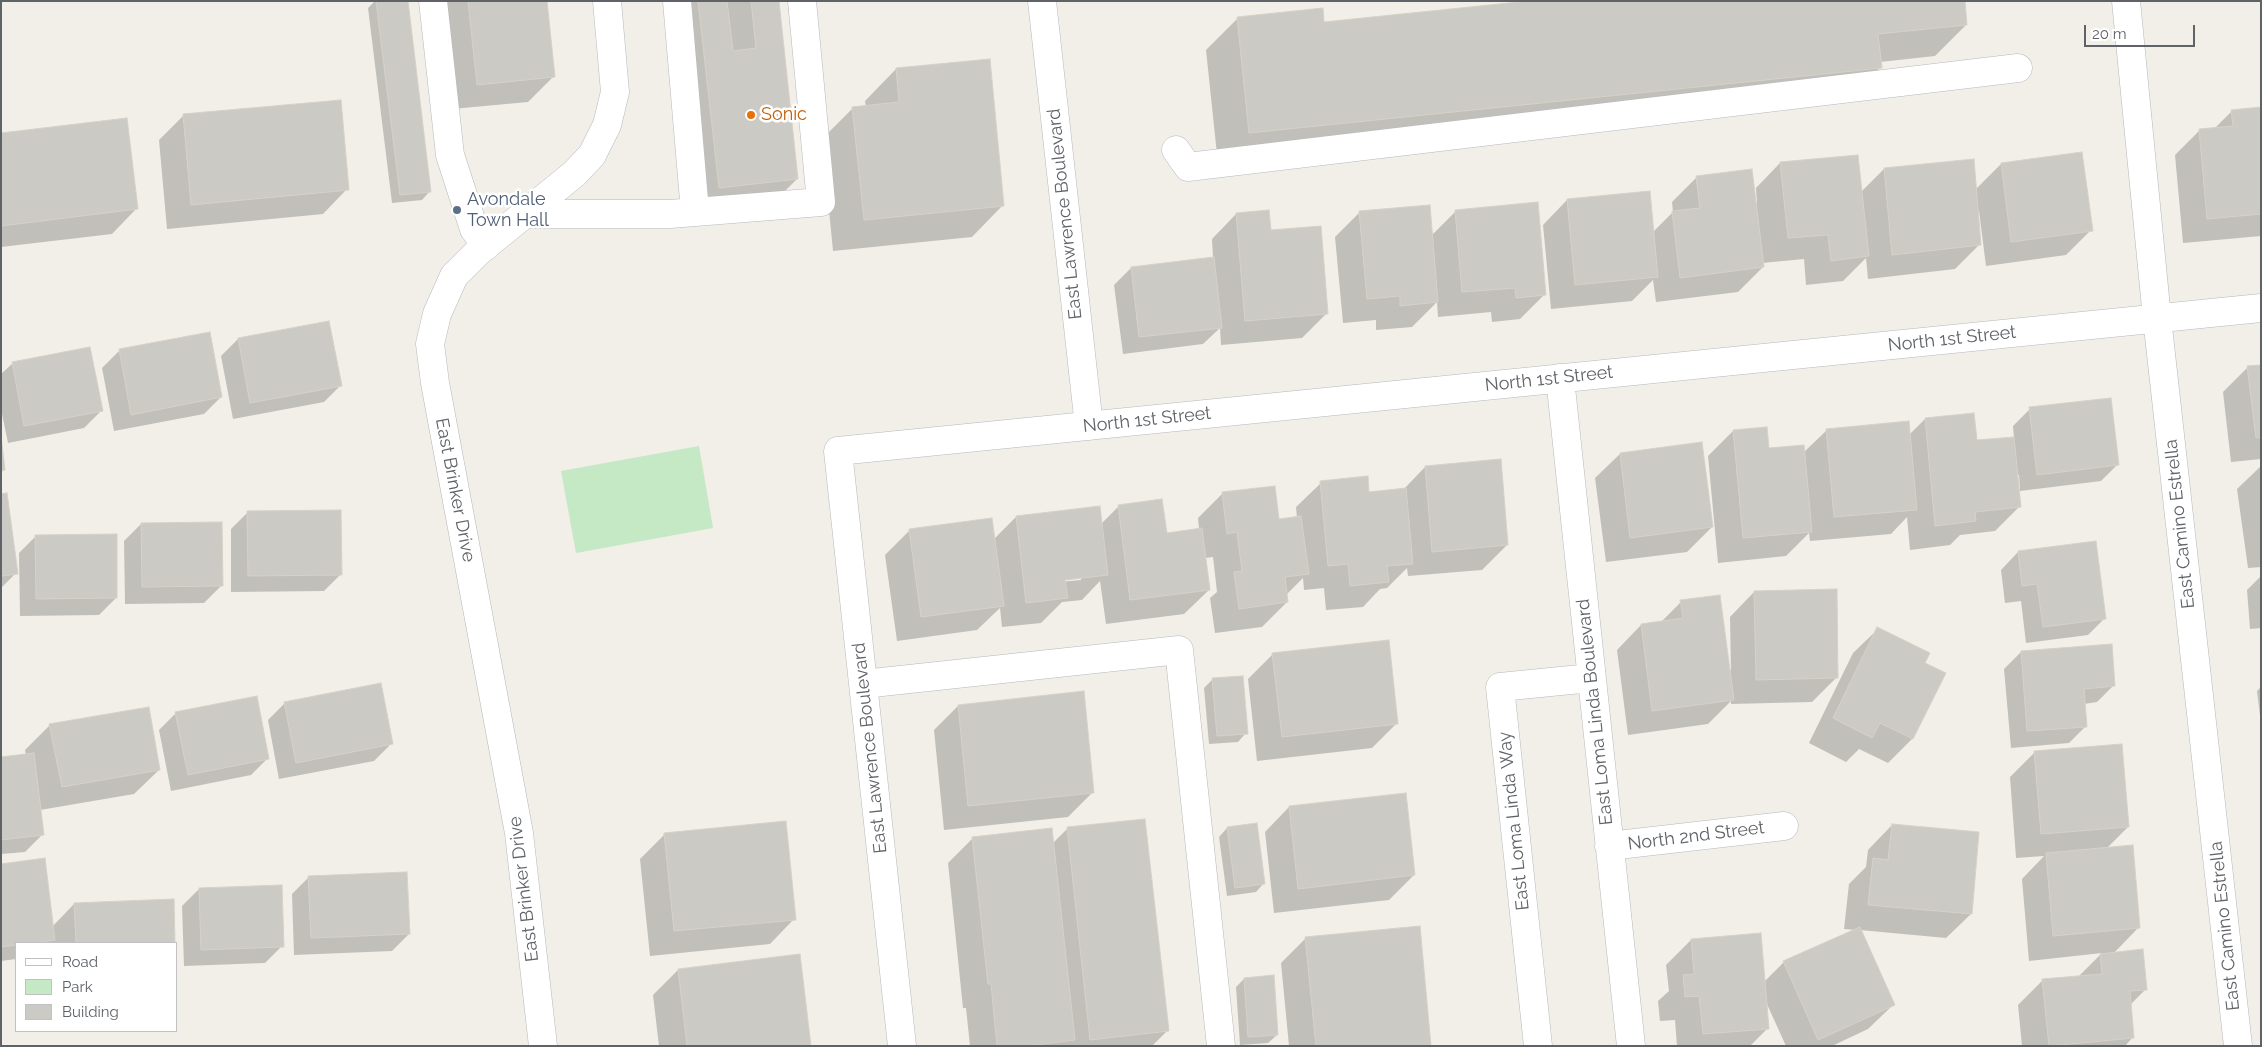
<!DOCTYPE html>
<style>
body{margin:0}
#map{position:relative;width:2262px;height:1047px;overflow:hidden;background:#f1efe8;font-family:Raleway,sans-serif}
canvas{display:block}
.frame{position:absolute;inset:0;border:2px solid #5f6368;pointer-events:none}
.legend{position:absolute;left:15px;top:942px;width:162px;height:90px;box-sizing:border-box;background:#fff;border:1px solid #bfc1c3;margin:0;padding:6px 9px;list-style:none;font-size:15px;color:#5f6368}
.legend li{display:flex;align-items:center;gap:10px;height:25px}
.legend b{width:25px;border:1px solid #bfc1c3}
.scale{position:absolute;left:2084px;top:25px;width:111px;height:22px;box-sizing:border-box;border:2px solid #5f6368;border-top:0;padding-left:6px;font-size:15px;line-height:18px;white-space:nowrap;color:#5f6368;-webkit-text-stroke:4px #fff;paint-order:stroke}
</style>
<div id="map">
<canvas width="2262" height="1047"></canvas>
<div class="frame"></div>
<ul class="legend">
<li><b style="height:6px;background:#fff"></b>Road</li>
<li><b style="height:14px;background:#c5e8c5"></b>Park</li>
<li><b style="height:14px;background:#cccac5"></b>Building</li>
</ul>
<div class="scale">20 m</div>
</div>
<script>
const ctx = document.querySelector('canvas').getContext('2d');
ctx.lineJoin = 'round';
function fill(path, color) { ctx.fillStyle = color; ctx.fill(path, 'evenodd'); }
const toPath = rows => new Path2D(rows.map(r => 'M' + r).join(''));
function stroke(path, color, width, dash) { ctx.strokeStyle = color; ctx.lineWidth = width; ctx.lineCap = dash ? 'butt' : 'round'; ctx.setLineDash(dash || []); ctx.stroke(path); }
function write(font, color, halo, rows, align = 'center') {
  ctx.font = font + ' Raleway,sans-serif'; ctx.lineWidth = 5; ctx.setLineDash([]); ctx.textBaseline = 'middle'; ctx.strokeStyle = halo; ctx.fillStyle = color; for (const [text, x, y, turn = 0] of rows) {
    ctx.save(); ctx.translate(x, y); ctx.rotate((+turn || 0) * Math.PI / 180); ctx.textAlign = isNaN(turn) ? turn : align; if (halo) ctx.strokeText(text, 0, 0); ctx.fillText(text, 0, 0); ctx.restore();
  }
}
const green = toPath([
 [699,446,713,528,576,553,561,471]
]);
const shadow = toPath([
 [375,1,407,1,430,191,422,200,392,203,368,8],
 [441,1,546,1,553,77,528,102,452,109],
 [671,1,778,1,797,179,772,204,695,212],
 [1238,18,1323,23,1966,25,1935,56,1880,62,1880,68,1849,99,1218,164,1206,50],
 [896,69,1003,205,972,237,833,251,822,139,853,108,866,107,865,101],
 [2261,108,2261,236,2183,243,2175,155,2200,130,2214,129,2232,111],
 [184,115,347,189,323,214,167,229,159,140],
 [1,135,136,209,112,234,1,247],
 [1780,163,1861,192,1884,169,1975,190,2001,164,2091,230,2066,255,1986,266,1979,211,1977,211,1980,244,1955,269,1868,279,1866,258,1843,281,1806,285,1804,259,1762,263,1763,267,1738,292,1656,302,1653,280,1632,301,1551,309,1543,225,1567,200,1653,232,1673,212,1672,202,1696,178,1757,203,1756,188],
 [1456,211,1545,294,1520,319,1492,322,1491,312,1438,317,1437,302,1412,327,1376,330,1376,320,1343,323,1335,237,1360,212,1431,236],
 [1236,214,1270,232,1327,313,1302,338,1221,345,1220,328,1203,344,1123,354,1114,285,1131,268,1213,258,1212,239],
 [209,333,221,397,204,414,114,431,102,368,119,351],
 [238,339,341,385,324,402,233,419,221,356],
 [13,363,101,411,84,428,8,443,1,409,1,374],
 [2261,366,2261,459,2231,462,2223,392,2248,367],
 [2030,409,2118,464,2101,481,2020,491,2019,475,2016,475,2019,507,1995,531,1960,535,1950,545,1910,550,1907,517,1891,534,1810,541,1809,533,1786,556,1718,563,1708,456,1733,431,1768,449,1803,453,1827,430,1909,435,1925,419,1976,441,2014,438,2013,426],
 [1620,454,1712,527,1687,552,1606,562,1595,478],
 [2261,466,2261,567,2248,568,2237,489],
 [1425,467,1507,545,1482,570,1408,576,1407,568,1387,588,1380,589,1363,607,1326,610,1324,588,1304,590,1303,578,1286,595,1287,602,1262,627,1215,633,1210,598,1217,592,1213,557,1205,558,1209,590,1184,614,1106,624,1100,581,1082,600,1062,602,1041,623,1002,627,1000,608,977,630,897,641,885,555,910,530,993,540,1016,517,1101,524,1119,506,1166,534,1199,529,1198,518,1223,493,1278,521,1297,518,1296,507,1321,483,1368,493,1403,490],
 [1081,577,1081,580,1059,582,1059,580],
 [1,495,16,573,1,588],
 [248,512,341,574,324,591,231,592,231,529],
 [141,524,221,586,204,603,125,604,124,541],
 [36,536,116,598,99,615,20,616,19,553],
 [2018,552,2105,618,2088,635,2026,643,2021,601,2005,603,2001,570],
 [2261,576,2261,628,2250,629,2247,590],
 [1754,592,1837,677,1812,702,1731,704,1731,701,1708,724,1628,735,1617,650,1641,625,1660,623,1681,602,1731,671,1730,617],
 [1878,629,1924,664,1912,739,1888,763,1859,749,1846,762,1809,743,1853,653],
 [2021,652,2114,685,2097,702,2084,704,2086,726,2069,743,2011,748,2004,669],
 [1273,654,1397,723,1372,748,1257,761,1248,679],
 [1212,680,1246,733,1238,742,1209,744,1204,688],
 [2261,687,2261,724,2257,691],
 [285,703,391,744,374,761,279,779,268,720],
 [958,706,1093,792,1068,817,944,830,934,730],
 [176,713,268,758,251,775,171,791,159,730],
 [50,725,159,770,134,794,40,810,42,835,25,852,1,854,1,758,26,755,25,750],
 [2034,753,2128,827,2106,849,2139,927,2113,954,2146,989,2130,1005,2133,1037,2125,1046,2022,1046,2018,1005,2043,980,2078,977,2102,953,2029,961,2022,879,2044,856,2016,858,2010,777],
 [1289,807,1414,875,1389,900,1274,913,1265,832],
 [1892,825,1971,914,1946,938,1860,930,1893,1005,1868,1029,1832,1046,1786,1046,1766,1002,1768,1028,1750,1046,1677,1046,1675,1020,1660,1021,1658,1001,1669,991,1666,965,1691,940,1764,982,1784,962,1856,930,1844,929,1849,884,1866,867,1868,850],
 [1227,828,1264,883,1256,892,1227,896,1219,837],
 [1067,829,1167,1031,1152,1046,970,1046,966,1008,963,1008,948,863,972,839,1052,844],
 [665,834,794,919,770,944,650,956,640,859],
 [1,865,52,927,74,904,173,900,174,943,16,943,16,959,1,961],
 [309,877,409,934,392,951,294,955,292,894],
 [199,889,282,946,265,963,184,966,182,906],
 [1306,938,1430,1046,1289,1046,1281,963],
 [799,956,810,1046,659,1046,653,995,678,970],
 [1244,979,1277,1035,1268,1043,1240,1045,1236,987]
]);
const building = toPath([
 [376,1,408,1,431,192,400,195,376,1],
 [468,1,547,1,555,77,477,85,468,1],
 [698,1,727,1,733,51,756,48,751,1,779,1,798,179,719,188,698,1],
 [1528,1,1965,1,1967,25,1878,34,1882,68,1249,133,1237,17,1323,8,1324,22,1528,1],
 [990,59,1004,206,864,220,852,107,899,102,896,68,990,59],
 [341,100,349,190,191,205,183,114,341,100],
 [2261,107,2261,214,2207,219,2199,129,2233,126,2231,110,2261,107],
 [127,118,138,209,1,226,1,133,127,118],
 [2082,152,2093,231,2011,242,2001,163,2082,152],
 [1858,155,1869,256,1831,261,1828,235,1788,238,1780,162,1858,155],
 [1974,159,1981,245,1892,255,1884,168,1974,159],
 [1752,169,1764,267,1680,278,1672,211,1700,208,1696,176,1752,169],
 [1650,191,1658,277,1575,285,1567,199,1650,191],
 [1538,202,1546,295,1516,298,1515,288,1462,292,1455,210,1538,202],
 [1430,205,1438,302,1400,306,1400,296,1367,299,1359,211,1430,205],
 [1269,210,1271,230,1321,226,1328,314,1245,321,1236,213,1269,210],
 [1214,257,1222,328,1139,337,1131,267,1214,257],
 [329,321,342,386,250,403,238,338,329,321],
 [210,332,222,397,131,415,119,349,210,332],
 [90,347,103,411,24,426,12,362,90,347],
 [2261,365,2261,437,2256,438,2247,366,2261,365],
 [2111,398,2119,465,2037,475,2029,407,2111,398],
 [1974,413,1977,440,2014,437,2021,507,1975,512,1976,521,1935,526,1925,418,1974,413],
 [1909,421,1917,510,1834,517,1826,429,1909,421],
 [1767,427,1769,448,1804,445,1812,532,1743,538,1733,430,1767,427],
 [1,436,5,470,1,471,1,436],
 [1702,442,1713,527,1630,538,1620,453,1702,442],
 [1501,459,1508,545,1432,552,1425,466,1501,459],
 [1368,476,1369,492,1406,488,1413,564,1387,566,1389,582,1350,586,1348,564,1328,566,1320,481,1368,476],
 [1275,486,1279,519,1301,516,1309,574,1285,577,1288,602,1239,609,1234,572,1242,571,1237,532,1227,534,1222,492,1275,486],
 [7,493,18,574,1,576,1,494,7,493],
 [1162,499,1167,533,1202,528,1210,590,1130,600,1118,505,1162,499],
 [1100,506,1108,575,1065,580,1068,598,1026,603,1016,516,1100,506],
 [341,510,342,575,248,576,247,511,341,510],
 [992,518,1004,606,921,617,909,529,992,518],
 [222,522,223,586,142,587,141,523,222,522],
 [117,534,117,598,36,599,35,535,117,534],
 [2096,541,2106,619,2043,627,2037,584,2022,586,2018,551,2096,541],
 [1837,589,1838,678,1756,680,1754,591,1837,589],
 [1720,595,1734,700,1652,711,1641,624,1683,618,1680,600,1720,595],
 [1877,627,1930,653,1925,663,1946,673,1913,739,1880,723,1872,738,1833,718,1877,627],
 [1389,640,1398,724,1282,737,1272,653,1389,640],
 [2112,644,2115,686,2084,689,2087,727,2027,731,2021,651,2112,644],
 [1243,676,1248,734,1217,736,1212,678,1243,676],
 [381,683,393,744,296,763,284,702,381,683],
 [1084,691,1094,793,968,806,958,705,1084,691],
 [257,696,269,759,188,775,175,712,257,696],
 [149,707,160,770,62,787,49,724,149,707],
 [2122,744,2129,827,2041,834,2034,751,2122,744],
 [34,753,44,835,1,840,1,757,34,753],
 [1406,793,1415,875,1298,889,1289,806,1406,793],
 [1145,819,1169,1031,1090,1040,1067,827,1145,819],
 [786,821,796,920,674,931,664,833,786,821],
 [1257,823,1265,884,1235,888,1227,827,1257,823],
 [1892,824,1979,832,1972,914,1868,905,1873,858,1888,860,1892,824],
 [1052,828,1075,1040,1027,1046,997,1046,991,984,988,984,972,837,1052,828],
 [2133,845,2140,928,2053,936,2046,853,2133,845],
 [45,858,55,940,1,947,1,864,45,858],
 [407,872,410,934,311,938,308,876,407,872],
 [282,885,284,947,201,950,199,888,282,885],
 [174,899,175,943,76,943,74,903,174,899],
 [1420,926,1431,1046,1316,1046,1305,937,1420,926],
 [1860,927,1895,1005,1818,1040,1783,961,1860,927],
 [1761,933,1769,1029,1703,1034,1699,996,1685,997,1683,975,1694,974,1691,939,1761,933],
 [2143,949,2147,990,2130,991,2134,1038,2049,1046,2042,979,2102,974,2100,954,2143,949],
 [800,954,811,1046,687,1046,678,969,800,954],
 [1274,975,1278,1035,1248,1037,1244,978,1274,975]
]);
const minor = toPath([
 [433,1,450,155,474,229,486,246],
 [677,1,695,212],
 [1042,1,1089,426],
 [2126,1,2157,318,2238,1046],
 [1176,150,1188,167,2018,68],
 [525,214,670,214,821,202,802,1],
 [1560,378,1631,1046],
 [863,684,1179,650,1221,1046],
 [1609,846,1784,826],
 [543,1046,519,833,435,383,430,344,437,314,454,276,479,251,574,174,592,155,607,125,615,92,607,1],
 [902,1046,838,451,2261,308],
 [1538,1046,1500,687,1591,678]
]);
const markers = [
 [751,115,5,"#e8710a"],
 [457,210,5,"#5c6f8a"]
];
const foodNames = [
 ["Sonic",761,115]
];
const serviceNames = [
 ["Avondale",467,200],
 ["Town Hall",467,221]
];
const streetNames = [
 ["East Lawrence Boulevard",1065,214,-96],
 ["North 1st Street",1952,339,-6],
 ["North 1st Street",1549,379,-6],
 ["North 1st Street",1147,420,-6],
 ["East Brinker Drive",455,490,79],
 ["East Camino Estrella",2180,524,-96],
 ["East Loma Linda Boulevard",1595,712,-96],
 ["East Lawrence Boulevard",870,748,-96],
 ["East Loma Linda Way",1514,821,-96],
 ["North 2nd Street",1696,836,-7],
 ["East Brinker Drive",524,889,-97],
 ["East Camino Estrella",2225,926,-96]
];
fill(green, '#c5e8c5');
fill(shadow, '#0003');
fill(building, '#cccac5');
stroke(building, '#d6d1c6', 1);
stroke(minor, '#b5b8bc', 29);
stroke(minor, '#fff', 28);
for (const [x, y, r, color] of markers) { const dot = new Path2D(); dot.arc(x, y, r, 0, 2 * Math.PI); ctx.fillStyle = color; ctx.fill(dot); stroke(dot, '#fff', 2); }
write('18px', '#c56008', '#fff', foodNames, 'left');
write('18px', '#4e5e75', '#fff', serviceNames, 'left');
write('18px', '#5f6368', '#fff', streetNames);
</script>
